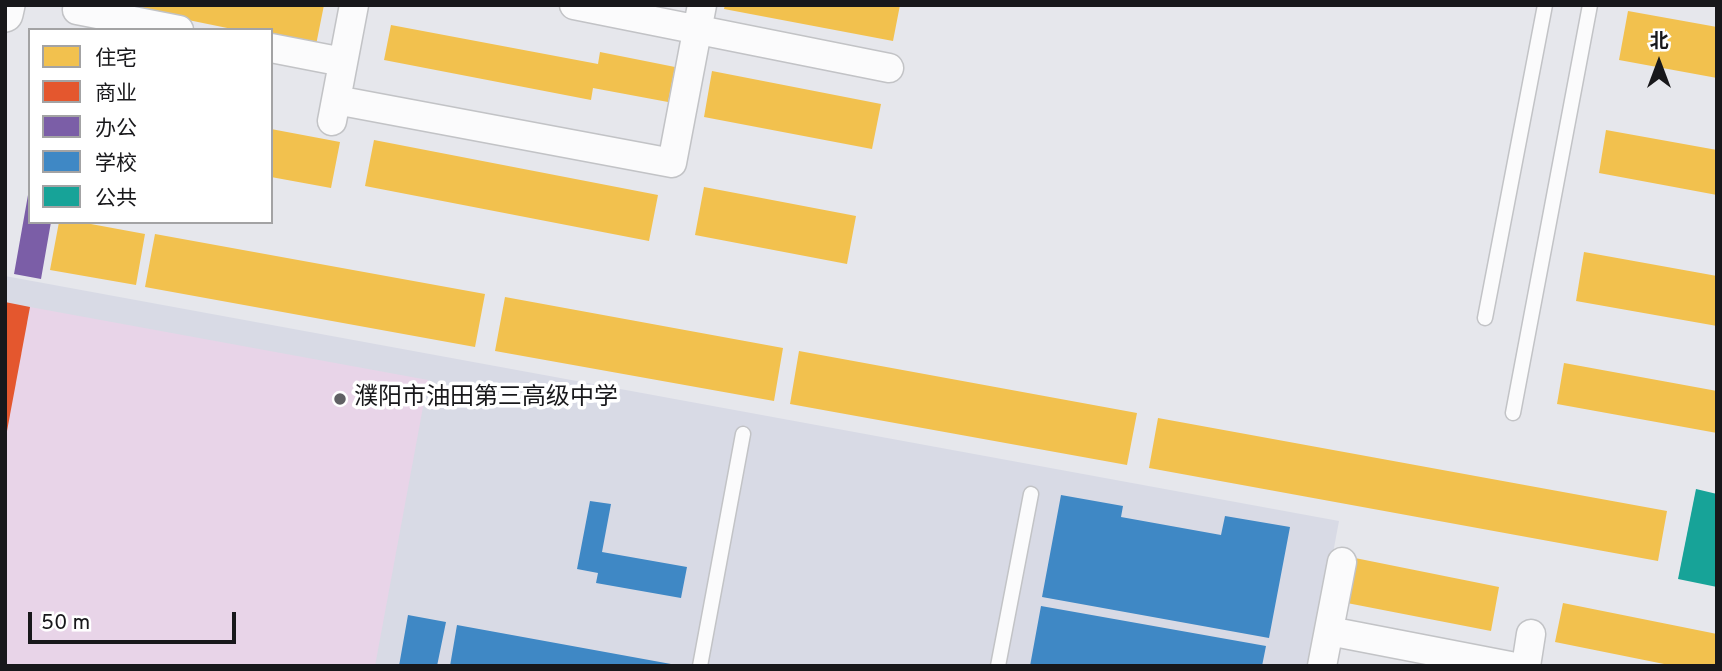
<!DOCTYPE html>
<meta charset="utf-8">
<style>
body{margin:0}
#map{position:relative;width:1722px;height:671px;overflow:hidden;background:#e6e7ec;font-family:Overpass,"Noto Sans SC",sans-serif}
canvas{display:block}
.frame{position:absolute;inset:0;border:7px solid #18181b;pointer-events:none}
.legend{position:absolute;left:28px;top:28px;width:245px;height:196px;box-sizing:border-box;background:#fff;border:2px solid #a3a3a4;margin:0;padding:9px 12px;list-style:none;font-size:21px;color:#18181b}
.legend li{display:flex;align-items:center;gap:14px;height:35px}
.legend b{width:35px;border:2px solid #a3a3a4}
.north{position:absolute;left:1624px;top:28px;width:70px;height:70px;-webkit-text-stroke:5px #fff;paint-order:stroke;rotate:0deg;font-size:19px;font-weight:700;line-height:28px;text-align:center;color:#18181b}
.north::after{content:'';display:block;margin:auto;width:24px;height:32px;background:#18181b;clip-path:polygon(50% 0,100% 100%,50% 72%,0 100%)}
.scale{position:absolute;left:28px;top:612px;width:208px;height:32px;box-sizing:border-box;border:4px solid #18181b;border-top:0;padding-left:9px;font-size:21px;line-height:24px;white-space:nowrap;color:#18181b;-webkit-text-stroke:5px #fff;paint-order:stroke}
</style>
<div id="map">
<canvas width="1722" height="671"></canvas>
<div class="frame"></div>
<ul class="legend">
<li><b style="height:19px;background:#f2c14e"></b>住宅</li>
<li><b style="height:19px;background:#e4572e"></b>商业</li>
<li><b style="height:19px;background:#7b5ea7"></b>办公</li>
<li><b style="height:19px;background:#3f88c5"></b>学校</li>
<li><b style="height:19px;background:#17a398"></b>公共</li>
</ul>
<div class="north">北</div>
<div class="scale">50 m</div>
</div>
<script>
const ctx = document.querySelector('canvas').getContext('2d');
ctx.lineJoin = 'round';
function fill(path, color) { ctx.fillStyle = color; ctx.fill(path, 'evenodd'); }
const toPath = rows => new Path2D(rows.map(r => 'M' + r).join(''));
function stroke(path, color, width, dash) { ctx.strokeStyle = color; ctx.lineWidth = width; ctx.lineCap = dash ? 'butt' : 'round'; ctx.setLineDash(dash || []); ctx.stroke(path); }
function write(font, color, halo, rows, align = 'center') {
  ctx.font = font + ' Overpass,"Noto Sans SC",sans-serif'; ctx.lineWidth = 7; ctx.setLineDash([]); ctx.textBaseline = 'middle'; ctx.strokeStyle = halo; ctx.fillStyle = color; for (const [text, x, y, turn = 0] of rows) {
    ctx.save(); ctx.translate(x, y); ctx.rotate((+turn || 0) * Math.PI / 180); ctx.textAlign = isNaN(turn) ? turn : align; if (halo) ctx.strokeText(text, 0, 0); ctx.fillText(text, 0, 0); ctx.restore();
  }
}
const built = toPath([
 [5,276,1339,521,1312,666,5,666]
]);
const green = toPath([
 [30,307,428,380,375,666,5,666,5,439]
]);
const homes = toPath([
 [115,5,324,5,316,45,271,36,271,30,237,30],
 [725,5,900,5,893,41,724,9],
 [1628,11,1717,27,1717,78,1619,60],
 [391,25,598,64,600,52,675,67,668,102,593,88,591,100,384,60],
 [712,71,881,104,872,149,704,117],
 [271,129,340,142,331,188,271,177],
 [1606,130,1717,150,1717,195,1599,173],
 [374,140,658,195,649,241,365,186],
 [704,187,856,216,847,264,695,235],
 [59,222,80,222,145,234,136,285,50,270],
 [155,234,485,294,475,347,145,287],
 [1584,252,1717,276,1717,326,1576,301],
 [505,297,783,348,774,401,495,351],
 [799,351,1137,413,1127,465,790,404],
 [1564,363,1717,391,1717,433,1557,404],
 [1158,418,1667,511,1658,561,1149,468],
 [1355,558,1499,587,1491,631,1347,603],
 [1563,603,1717,634,1717,666,1674,666,1555,642]
]);
const shops = toPath([
 [5,302,30,307,7,431,5,431]
]);
const offices = toPath([
 [28,195,30,222,51,222,41,279,14,274]
]);
const schools = toPath([
 [1061,495,1123,506,1121,517,1221,535,1225,516,1290,527,1269,638,1042,597],
 [590,501,611,504,602,552,687,567,681,598,596,583,598,573,577,569],
 [1041,606,1266,646,1262,666,1030,666],
 [408,615,446,622,437,666,399,666],
 [457,625,671,664,670,666,450,666]
]);
const public = toPath([
 [1696,489,1717,494,1717,587,1678,579]
]);
const service = toPath([
 [1485,318,1545,5],
 [1513,413,1590,5],
 [700,666,743,434],
 [998,666,1031,494]
]);
const minor = toPath([
 [574,5,889,68],
 [77,10,179,30],
 [271,48,343,62],
 [336,100,672,163,702,5],
 [332,121,354,5],
 [1329,631,1510,666],
 [1322,666,1342,562],
 [1526,666,1531,634]
]);
const tertiary = toPath([
 [5,14,7,5]
]);
const markers = [
 [340,399,7,"#606064"]
];
const poiNames = [
 ["濮阳市油田第三高级中学",354,399]
];
fill(built, '#d8dae5');
fill(green, '#e8d4e8');
fill(homes, '#f2c14e');
fill(shops, '#e4572e');
fill(offices, '#7b5ea7');
fill(schools, '#3f88c5');
fill(public, '#17a398');
stroke(service, '#c2c3c6', 17);
stroke(minor, '#c2c3c6', 31);
stroke(tertiary, '#c2c3c6', 38);
stroke(service, '#fbfbfc', 14);
stroke(minor, '#fbfbfc', 28);
stroke(tertiary, '#fbfbfc', 35);
for (const [x, y, r, color] of markers) { const dot = new Path2D(); dot.arc(x, y, r, 0, 2 * Math.PI); ctx.fillStyle = color; ctx.fill(dot); stroke(dot, '#fff', 2.5); }
write('24px', '#18181b', '#fff', poiNames, 'left');
</script>
